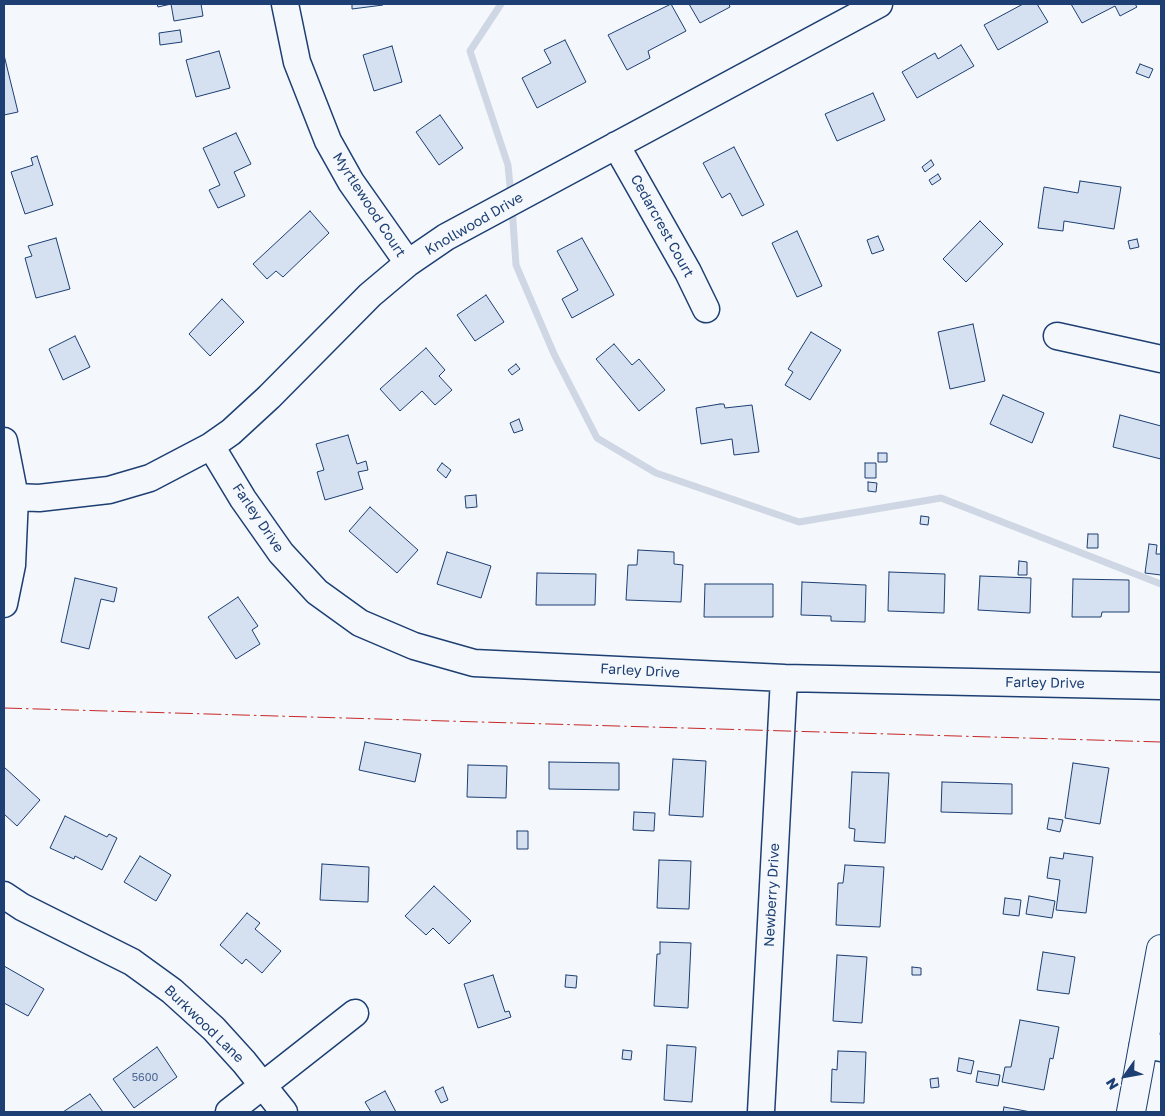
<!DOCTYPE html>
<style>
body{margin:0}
#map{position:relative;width:1165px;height:1116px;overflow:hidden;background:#f4f7fb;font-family:"Golos Text",sans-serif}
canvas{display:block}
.frame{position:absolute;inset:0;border:5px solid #1d3f73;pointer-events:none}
.north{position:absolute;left:1100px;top:1051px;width:50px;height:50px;-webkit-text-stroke:4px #f4f7fb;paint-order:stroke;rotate:238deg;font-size:14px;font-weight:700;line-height:20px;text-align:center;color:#1d3f73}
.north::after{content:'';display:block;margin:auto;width:18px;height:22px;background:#1d3f73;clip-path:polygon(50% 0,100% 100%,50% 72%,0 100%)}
</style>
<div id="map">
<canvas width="1165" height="1116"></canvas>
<div class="frame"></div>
<div class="north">N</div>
</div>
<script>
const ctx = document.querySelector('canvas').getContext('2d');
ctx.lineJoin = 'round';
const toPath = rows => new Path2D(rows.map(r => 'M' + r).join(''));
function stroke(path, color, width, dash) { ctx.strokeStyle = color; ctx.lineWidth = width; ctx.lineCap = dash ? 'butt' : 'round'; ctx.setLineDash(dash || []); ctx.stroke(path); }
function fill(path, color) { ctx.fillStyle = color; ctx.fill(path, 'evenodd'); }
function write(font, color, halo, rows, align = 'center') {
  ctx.font = font + ' "Golos Text",sans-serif'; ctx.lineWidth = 4; ctx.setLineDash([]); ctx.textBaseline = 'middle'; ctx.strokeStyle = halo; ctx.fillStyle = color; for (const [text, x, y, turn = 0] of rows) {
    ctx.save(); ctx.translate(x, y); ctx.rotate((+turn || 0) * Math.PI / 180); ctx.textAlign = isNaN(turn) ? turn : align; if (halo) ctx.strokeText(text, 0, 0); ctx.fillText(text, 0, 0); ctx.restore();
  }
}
const stream = toPath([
 [501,4,470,51,508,165,511,196],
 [512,207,516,265,554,354,597,438,656,473,799,522,941,498,1161,584]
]);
const building = toPath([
 [157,4,201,4,203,16,174,21,171,4,158,7,157,4],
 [352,4,383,4,383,5,352,9,352,4],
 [671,4,686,31,648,51,650,58,627,70,608,35,671,4],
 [689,4,729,4,730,7,700,23,689,4],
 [1023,4,1037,4,1048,22,998,50,984,25,1023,4],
 [1071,4,1135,4,1137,7,1120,16,1115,6,1082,23,1071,4],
 [180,30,182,42,160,45,159,33,180,30],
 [565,40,586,82,537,108,522,78,551,63,544,50,565,40],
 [961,45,974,66,917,98,902,72,935,53,938,59,961,45],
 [392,46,402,82,374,91,363,55,392,46],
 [219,51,230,88,196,97,186,60,219,51],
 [4,55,18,112,4,115,4,55],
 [1140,64,1153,69,1149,78,1136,73,1140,64],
 [873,93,885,120,837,141,825,114,873,93],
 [440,115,463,148,439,165,416,132,440,115],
 [236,133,251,164,234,172,245,196,218,208,209,190,220,185,203,148,236,133],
 [734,147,764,205,742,216,730,193,722,198,703,163,734,147],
 [37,156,53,205,25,214,11,172,33,165,31,158,37,156],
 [931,160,934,165,925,172,922,167,931,160],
 [938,174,941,179,932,185,929,180,938,174],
 [1080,181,1121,187,1114,229,1064,221,1063,231,1038,228,1044,187,1078,193,1080,181],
 [310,211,329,233,283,277,276,271,267,279,253,264,310,211],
 [980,221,1003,244,966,282,943,259,980,221],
 [797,231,822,286,797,297,772,243,797,231],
 [878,236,884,250,872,254,867,240,878,236],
 [56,238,70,289,36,298,25,258,32,256,28,246,56,238],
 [582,238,614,295,572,318,562,299,578,290,557,251,582,238],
 [1137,239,1139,247,1130,249,1128,241,1137,239],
 [486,295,504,322,475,341,457,315,486,295],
 [222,299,244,322,210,356,189,334,222,299],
 [973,324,985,381,950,389,938,332,973,324],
 [811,332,841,350,810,400,785,385,793,372,788,369,811,332],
 [75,336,90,367,63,380,49,349,75,336],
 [614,344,632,365,639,359,665,390,639,411,596,359,614,344],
 [426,348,445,370,439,376,452,390,435,405,422,391,400,411,380,389,426,348],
 [516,364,520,369,512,375,508,370,516,364],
 [1003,395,1044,413,1032,443,990,424,1003,395],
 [720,404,724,404,725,408,752,405,759,452,734,455,732,439,701,444,696,408,720,404],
 [1120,415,1161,426,1161,459,1113,447,1120,415],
 [519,419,523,430,514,433,510,423,519,419],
 [348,435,357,464,366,461,368,470,358,472,363,489,325,500,317,472,324,470,316,444,348,435],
 [878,453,887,453,887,462,878,462,878,453],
 [442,463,451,470,446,478,437,470,442,463],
 [865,463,876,463,876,478,865,478,865,463],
 [868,482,877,483,876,492,868,491,868,482],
 [476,495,477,507,466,508,465,496,476,495],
 [370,507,418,550,397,573,349,531,370,507],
 [921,516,929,517,928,525,920,524,921,516],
 [1088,534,1098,534,1098,548,1087,548,1088,534],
 [1149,544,1157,545,1156,554,1161,554,1161,575,1145,573,1149,544],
 [638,550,674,552,674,564,683,565,681,602,626,600,628,565,637,565,638,550],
 [447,552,491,566,481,598,437,584,447,552],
 [1019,561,1027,562,1027,575,1018,575,1019,561],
 [889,572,945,574,944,613,888,611,889,572],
 [537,573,596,574,595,605,536,605,537,573],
 [980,576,1031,578,1030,613,978,610,980,576],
 [75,578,117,588,114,602,101,599,89,649,61,642,75,578],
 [1073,579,1129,580,1129,612,1102,612,1101,617,1072,617,1073,579],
 [802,582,866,585,865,622,831,621,831,616,801,615,802,582],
 [705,584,773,584,773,617,704,617,705,584],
 [238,597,258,626,252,630,260,644,236,659,208,617,238,597],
 [365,742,421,754,415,782,359,770,365,742],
 [673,759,706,761,703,817,669,815,673,759],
 [549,762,619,763,619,790,549,789,549,762],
 [1073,763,1109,768,1100,824,1065,818,1073,763],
 [468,765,507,766,506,798,467,797,468,765],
 [4,767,40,800,17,826,4,814,4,767],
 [852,772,889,773,885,843,854,841,855,829,849,828,852,772],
 [942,782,1012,784,1012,814,941,812,942,782],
 [634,812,655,813,654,831,633,830,634,812],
 [65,816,107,837,109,834,117,838,102,870,75,856,74,859,50,848,65,816],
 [1049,818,1063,820,1060,832,1047,829,1049,818],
 [517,831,528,831,528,849,517,849,517,831],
 [1064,853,1093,857,1086,913,1056,910,1060,880,1047,878,1050,857,1063,859,1064,853],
 [140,856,171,875,156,901,124,882,140,856],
 [659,860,691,861,689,909,657,908,659,860],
 [322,864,369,867,368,902,320,900,322,864],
 [845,865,884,867,880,927,836,925,838,883,843,883,845,865],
 [434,886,471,921,449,944,433,928,426,935,405,916,434,886],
 [1029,896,1055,901,1052,918,1026,914,1029,896],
 [1005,898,1021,900,1019,916,1003,914,1005,898],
 [247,913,260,923,255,929,281,951,262,973,246,959,242,964,220,945,247,913],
 [660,942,691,943,688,1008,654,1006,657,954,660,954,660,942],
 [1043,952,1075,957,1069,994,1037,990,1043,952],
 [837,955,867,957,862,1023,833,1021,837,955],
 [4,966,44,989,28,1016,4,1003,4,966],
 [912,967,921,968,921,975,912,975,912,967],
 [493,975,505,1012,509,1011,511,1017,478,1028,464,984,493,975],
 [566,975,577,976,576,988,565,987,566,975],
 [1020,1020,1059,1027,1053,1059,1050,1058,1044,1090,1002,1082,1005,1067,1011,1067,1020,1020],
 [667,1045,696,1047,692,1102,664,1100,667,1045],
 [157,1047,177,1077,134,1108,113,1079,157,1047],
 [623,1050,632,1051,631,1060,622,1059,623,1050],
 [838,1051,866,1052,864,1103,831,1102,832,1069,837,1070,838,1051],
 [959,1058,974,1061,971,1074,957,1071,959,1058],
 [978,1071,1000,1075,998,1086,976,1082,978,1071],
 [938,1078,939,1087,931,1088,930,1079,938,1078],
 [443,1087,448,1100,441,1103,435,1091,443,1087],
 [385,1091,396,1112,371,1112,365,1102,385,1091],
 [90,1094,103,1112,63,1112,90,1094],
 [1004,1107,1031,1112,1003,1112,1004,1107]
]);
const minor = toPath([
 [285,4,297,62,328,141,351,182,408,263],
 [616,145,688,272,706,309],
 [1057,336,1161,359],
 [4,441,15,497,12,565,4,604],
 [211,446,243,499,281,553,317,592,360,623,414,646,474,663,784,678,1161,686],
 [15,497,39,498,109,490,150,478,211,446,231,432,269,397,370,295,408,263,446,237,879,4],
 [4,895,22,907,132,962,172,991,214,1029,244,1062,284,1112],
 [1143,1045,1161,1048],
 [229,1112,355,1013],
 [761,1112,784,678]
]);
const major = toPath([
 [1131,1112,1161,949]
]);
const power = toPath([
 [4,708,1161,742]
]);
const numberNames = [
 ["5600",145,1078]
];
const streetNames = [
 ["Myrtlewood Court",369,205,57],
 ["Knollwood Drive",474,224,-30],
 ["Cedarcrest Court",662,226,61],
 ["Farley Drive",258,518,56],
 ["Farley Drive",640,671,3],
 ["Farley Drive",1045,683,1],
 ["Newberry Drive",772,895,-87],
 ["Burkwood Lane",204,1024,44]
];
stroke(stream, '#cfd7e4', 7);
fill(building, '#d5e0f0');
stroke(building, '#1d3f73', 1);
stroke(minor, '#1d3f73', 29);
stroke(major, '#1d3f73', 30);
stroke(minor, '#f4f7fb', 26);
stroke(major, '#f4f7fb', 28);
stroke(power, '#c62828', 1, [18, 4, 2.5, 4]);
write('11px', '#4b6792', null, numberNames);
write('14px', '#1d3f73', '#f4f7fb', streetNames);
</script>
